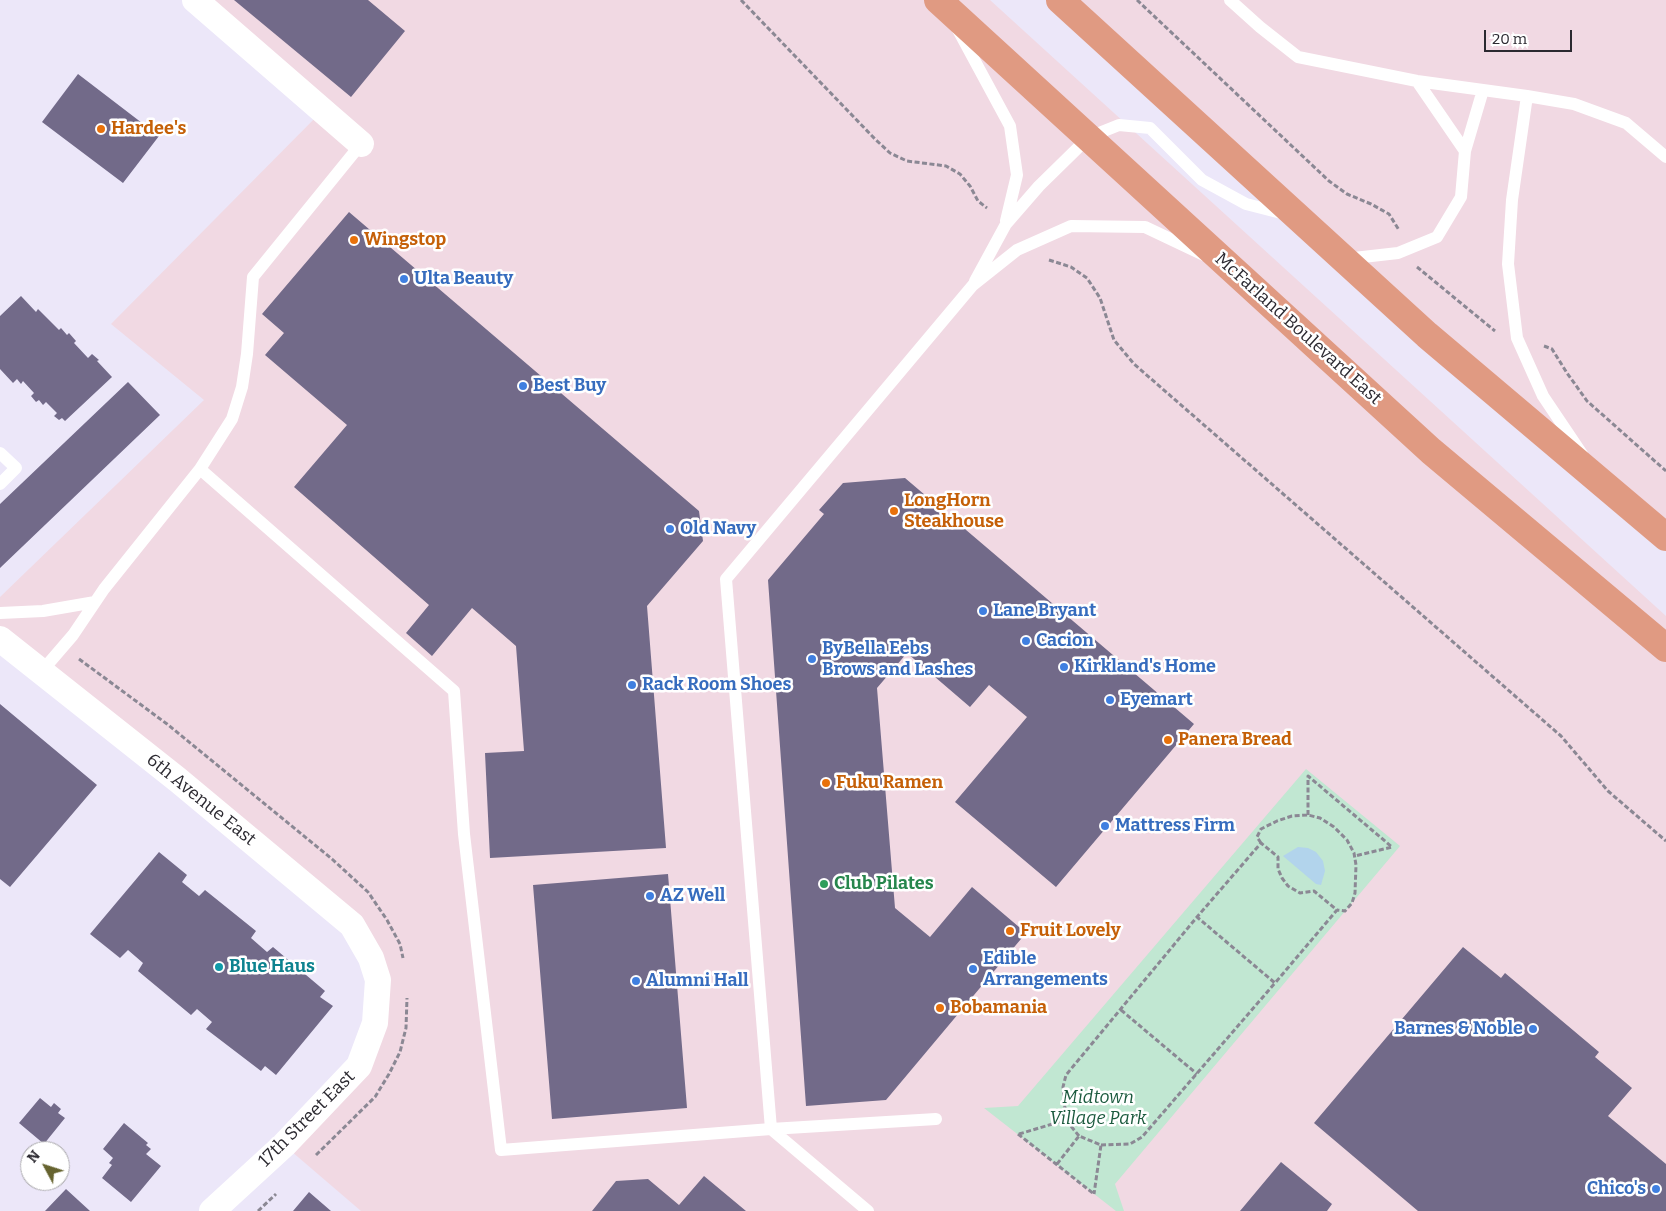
<!DOCTYPE html>
<style>
body{margin:0}
#map{position:relative;width:1666px;height:1211px;overflow:hidden;background:#ece7f9;font-family:Bitter,serif}
canvas{display:block}
.north{position:absolute;left:20px;top:1141px;width:50px;height:50px;box-sizing:border-box;background:#fff;border:1px solid #aaa9ac;border-radius:50%;rotate:310deg;font-size:14px;font-weight:700;line-height:20px;text-align:center;color:#2b2930}
.north::after{content:'';display:block;margin:auto;width:18px;height:22px;background:#66632f;clip-path:polygon(50% 0,100% 100%,50% 72%,0 100%)}
.scale{position:absolute;left:1484px;top:30px;width:88px;height:22px;box-sizing:border-box;border:2px solid #2b2930;border-top:0;padding-left:6px;font-size:15px;line-height:18px;white-space:nowrap;color:#2b2930;-webkit-text-stroke:4px #fff;paint-order:stroke}
</style>
<div id="map">
<canvas width="1666" height="1211"></canvas>
<div class="north">N</div>
<div class="scale">20 m</div>
</div>
<script>
const ctx = document.querySelector('canvas').getContext('2d');
ctx.lineJoin = 'round';
function fill(path, color) { ctx.fillStyle = color; ctx.fill(path, 'evenodd'); }
const toPath = rows => new Path2D(rows.map(r => 'M' + r).join(''));
function stroke(path, color, width, dash) { ctx.strokeStyle = color; ctx.lineWidth = width; ctx.lineCap = dash ? 'butt' : 'round'; ctx.setLineDash(dash || []); ctx.stroke(path); }
function write(font, color, halo, rows, align = 'center') {
  ctx.font = font + ' Bitter,serif'; ctx.lineWidth = 5; ctx.setLineDash([]); ctx.textBaseline = 'middle'; ctx.strokeStyle = halo; ctx.fillStyle = color; for (const [text, x, y, turn = 0] of rows) {
    ctx.save(); ctx.translate(x, y); ctx.rotate((+turn || 0) * Math.PI / 180); ctx.textAlign = isNaN(turn) ? turn : align; if (halo) ctx.strokeText(text, 0, 0); ctx.fillText(text, 0, 0); ctx.restore();
  }
}
const commercial = toPath([
 [206,0,990,0,1666,616,1666,1211,361,1211,284,1145,359,1066,375,1023,364,944,0,640,0,597,204,400,111,324,322,111],
 [1060,0,1666,0,1666,537]
]);
const green = toPath([
 [1306,769,1400,846,1115,1184,1124,1211,1116,1211,984,1108,1018,1106]
]);
const water = toPath([
 [1298,847,1308,848,1316,852,1323,861,1325,871,1321,885,1316,884,1283,856]
]);
const building = toPath([
 [234,0,368,0,405,31,351,97],
 [78,74,159,136,123,183,42,122],
 [349,212,699,511,703,541,647,606,666,848,490,858,485,753,524,751,516,646,472,608,432,656,406,633,429,605,294,487,347,425,265,355,284,333,262,314],
 [21,296,36,312,38,309,59,330,61,328,67,335,69,333,76,341,74,343,88,358,92,354,99,360,97,361,112,377,65,421,62,418,59,420,54,416,57,413,46,402,43,405,39,400,36,402,31,396,34,393,23,381,21,384,17,379,13,383,0,369,0,316],
 [128,382,160,415,0,568,0,504],
 [905,478,1194,724,1056,887,955,802,1027,717,989,685,970,707,907,653,877,688,895,908,930,937,972,887,1026,933,886,1100,806,1106,768,580,824,514,819,510,843,483],
 [0,704,97,785,10,887,0,879],
 [159,852,187,875,182,882,199,896,205,890,256,931,251,938,267,952,273,947,325,991,320,997,333,1006,276,1075,265,1066,261,1071,206,1029,212,1022,197,1009,191,1015,138,971,143,963,128,950,120,958,90,934],
 [668,874,687,1108,552,1119,533,885],
 [1463,947,1501,978,1505,973,1599,1052,1595,1057,1632,1088,1608,1116,1666,1164,1666,1211,1418,1211,1314,1123],
 [40,1098,51,1107,54,1103,61,1109,58,1113,65,1118,44,1144,19,1123],
 [124,1123,148,1143,146,1145,151,1149,146,1154,161,1166,131,1202,102,1178,112,1165,109,1163,113,1158,103,1149],
 [1281,1162,1332,1204,1327,1211,1240,1211],
 [704,1176,746,1211,592,1211,616,1181,648,1179,679,1205],
 [66,1189,90,1211,45,1211],
 [309,1192,331,1211,293,1211]
]);
const path = toPath([
 [741,0,875,139,890,153,907,161,946,166,960,174,970,186,978,201,987,208],
 [1137,0,1329,181,1347,194,1371,204,1389,214,1399,230],
 [1049,260,1071,267,1087,278,1100,298,1114,340,1134,364,1561,736,1608,791,1666,841],
 [1417,267,1495,331],
 [1544,346,1552,349,1567,373,1587,401,1666,471],
 [79,659,167,724,332,859,368,892,387,920,400,944,403,958],
 [1308,815,1308,776,1392,847,1355,856],
 [1261,843,1257,837,1261,829,1277,821,1292,816,1308,815,1320,818,1334,827,1347,840,1354,853,1356,865,1355,893,1352,903,1345,911,1337,910],
 [1121,1010,1197,1074],
 [1018,1134,1094,1194],
 [1019,1134,1066,1120],
 [1079,1136,1066,1120,1063,1087,1066,1075,1197,917,1261,843,1278,857,1278,869,1282,878,1288,886,1300,893,1314,891,1337,910,1275,983,1197,917],
 [1101,1145,1130,1144,1142,1137,1275,983],
 [316,1155,375,1097,389,1074,400,1052,406,1028,407,998],
 [1057,1164,1079,1136,1101,1145,1094,1194],
 [258,1211,276,1194]
]);
const service = toPath([
 [1230,0,1260,27,1298,57,1417,81,1527,96,1574,104,1626,123,1666,157],
 [957,28,1010,126,1017,175,1006,221],
 [1417,81,1465,151],
 [1527,96,1512,200,1508,264,1517,338,1543,396,1582,454],
 [1345,259,1398,253,1437,237,1461,197,1465,151,1483,90],
 [975,281,1006,224,1039,186,1089,137,1119,125,1150,128,1202,180,1246,204,1285,214],
 [0,453,16,468,0,484],
 [200,469,454,691,464,834,501,1150,771,1129,936,1119],
 [0,613,43,611,95,602],
 [42,671,73,635,104,589,200,469,232,419,242,387,247,354,253,277,361,144],
 [868,1211,771,1129,726,579,973,285,1017,250,1071,226,1145,227,1204,255]
]);
const minor = toPath([
 [195,0,361,144],
 [0,639,178,780,352,925,371,958,378,980,375,1023,359,1066,284,1145,212,1211]
]);
const trunk = toPath([
 [938,0,1431,451,1666,648],
 [1060,0,1427,335,1666,537]
]);
const markers = [
 [101,129,5,"#e8710a"],
 [354,240,5,"#e8710a"],
 [404,279,5,"#3f7fe0"],
 [523,386,5,"#3f7fe0"],
 [894,511,5,"#e8710a"],
 [670,529,5,"#3f7fe0"],
 [983,611,5,"#3f7fe0"],
 [1026,641,5,"#3f7fe0"],
 [812,659,5,"#3f7fe0"],
 [1064,667,5,"#3f7fe0"],
 [632,685,5,"#3f7fe0"],
 [1110,700,5,"#3f7fe0"],
 [1168,740,5,"#e8710a"],
 [826,783,5,"#e8710a"],
 [1105,826,5,"#3f7fe0"],
 [824,884,5,"#2e9e5b"],
 [650,896,5,"#3f7fe0"],
 [1010,931,5,"#e8710a"],
 [219,967,5,"#0f9aa8"],
 [973,969,5,"#3f7fe0"],
 [636,981,5,"#3f7fe0"],
 [940,1008,5,"#e8710a"],
 [1533,1029,5,"#3f7fe0"],
 [1656,1189,5,"#3f7fe0"]
];
const foodNames = [
 ["Hardee's",111,129],
 ["Wingstop",364,240],
 ["LongHorn",904,501],
 ["Steakhouse",904,522],
 ["Panera Bread",1178,740],
 ["Fuku Ramen",836,783],
 ["Fruit Lovely",1020,931],
 ["Bobamania",950,1008]
];
const shopNames = [
 ["Ulta Beauty",414,279],
 ["Best Buy",533,386],
 ["Old Navy",680,529],
 ["Lane Bryant",993,611],
 ["Cacion",1036,641],
 ["ByBella Eebs",822,649],
 ["Brows and Lashes",822,670],
 ["Kirkland's Home",1074,667],
 ["Rack Room Shoes",642,685],
 ["Eyemart",1120,700],
 ["Mattress Firm",1115,826],
 ["AZ Well",660,896],
 ["Edible",983,959],
 ["Arrangements",983,980],
 ["Alumni Hall",646,981],
 ["Barnes & Noble",1523,1029,"right"],
 ["Chico's",1646,1189,"right"]
];
const streetNames = [
 ["McFarland Boulevard East",1298,329,42],
 ["6th Avenue East",201,800,39],
 ["17th Street East",307,1119,-45]
];
const leisureNames = [
 ["Club Pilates",834,884]
];
const cultureNames = [
 ["Blue Haus",229,967]
];
const parkNames = [
 ["Midtown",1098,1098],
 ["Village Park",1098,1119]
];
fill(commercial, '#f1d9e3');
fill(green, '#c1e7d2');
fill(water, '#b2d4ec');
fill(building, '#726a89');
stroke(path, '#8b8894', 3, [5, 2.5]);
stroke(service, '#fff', 12);
stroke(minor, '#fff', 26);
stroke(trunk, '#e09a82', 28);
for (const [x, y, r, color] of markers) { const dot = new Path2D(); dot.arc(x, y, r, 0, 2 * Math.PI); ctx.fillStyle = color; ctx.fill(dot); stroke(dot, '#fff', 2); }
write('bold 18px', '#c56008', '#fff', foodNames, 'left');
write('bold 18px', '#366cbe', '#fff', shopNames, 'left');
write('18px', '#2b2930', '#fff', streetNames);
write('bold 18px', '#27864d', '#fff', leisureNames, 'left');
write('bold 18px', '#0d838f', '#fff', cultureNames, 'left');
write('italic 18px', '#1b5a3e', '#fff', parkNames);
</script>
